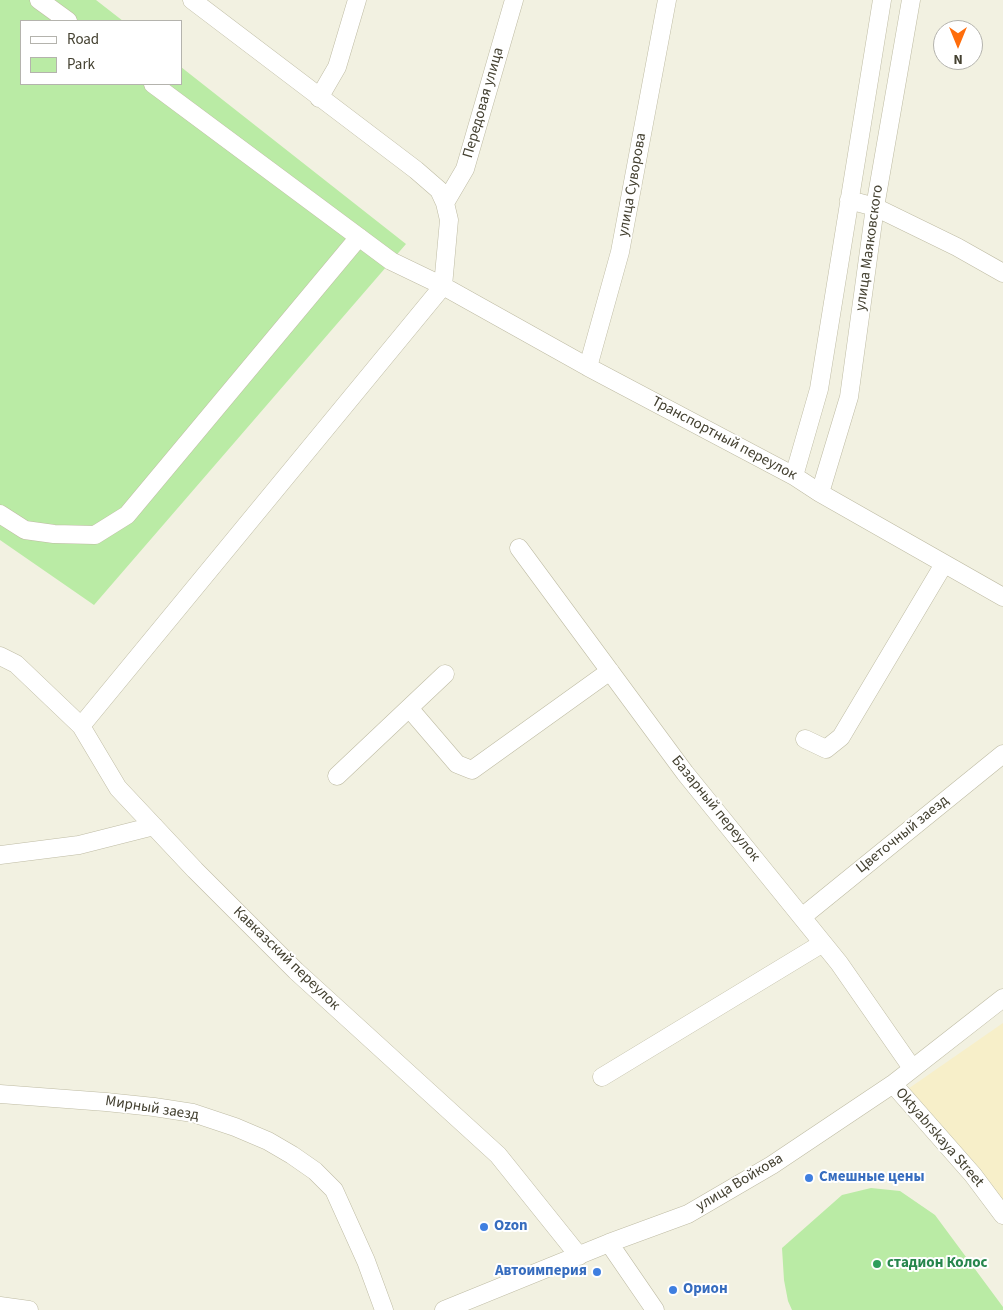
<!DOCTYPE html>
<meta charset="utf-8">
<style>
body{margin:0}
#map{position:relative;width:1003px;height:1310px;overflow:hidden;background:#f2f1e1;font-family:"Source Sans 3",sans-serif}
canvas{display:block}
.legend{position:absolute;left:20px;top:20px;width:162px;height:65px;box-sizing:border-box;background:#fff;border:1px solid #b4b3ad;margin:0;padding:6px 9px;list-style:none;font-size:15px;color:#444131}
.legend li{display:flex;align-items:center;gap:10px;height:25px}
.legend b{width:25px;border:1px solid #b4b3ad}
.north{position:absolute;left:933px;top:20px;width:50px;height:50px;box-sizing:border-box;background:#fff;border:1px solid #b4b3ad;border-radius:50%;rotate:180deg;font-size:14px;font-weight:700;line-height:20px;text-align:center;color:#444131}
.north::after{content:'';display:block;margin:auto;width:18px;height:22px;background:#ff6d0b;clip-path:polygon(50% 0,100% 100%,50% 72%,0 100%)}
</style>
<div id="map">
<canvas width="1003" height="1310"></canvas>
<ul class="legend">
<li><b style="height:6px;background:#fff"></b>Road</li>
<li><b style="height:14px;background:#baeba5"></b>Park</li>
</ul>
<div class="north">N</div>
</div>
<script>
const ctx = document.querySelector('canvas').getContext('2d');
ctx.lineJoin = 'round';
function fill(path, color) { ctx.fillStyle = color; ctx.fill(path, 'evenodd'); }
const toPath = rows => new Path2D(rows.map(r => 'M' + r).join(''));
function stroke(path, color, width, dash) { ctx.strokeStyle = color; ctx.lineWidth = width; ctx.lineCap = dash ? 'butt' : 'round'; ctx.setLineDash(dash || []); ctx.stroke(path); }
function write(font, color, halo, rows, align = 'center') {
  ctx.font = font + ' "Source Sans 3",sans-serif'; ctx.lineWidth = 4; ctx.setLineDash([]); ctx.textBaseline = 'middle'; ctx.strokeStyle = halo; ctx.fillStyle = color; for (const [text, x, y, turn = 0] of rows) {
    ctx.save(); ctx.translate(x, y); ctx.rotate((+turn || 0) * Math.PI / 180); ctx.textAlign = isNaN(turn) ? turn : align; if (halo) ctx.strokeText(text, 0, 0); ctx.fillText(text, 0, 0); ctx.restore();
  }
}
const commercial = toPath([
 [1003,1023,1003,1203,905,1091]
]);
const green = toPath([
 [0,0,96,0,123,21,21,21,21,84,181,84,181,67,406,244,94,605,0,540],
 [871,1188,900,1191,935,1215,1003,1307,1003,1310,792,1310,788,1301,784,1280,782,1248,842,1195]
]);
const minor = toPath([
 [39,0,68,21],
 [153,84,391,261,443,286,588,367,794,476,820,493,1003,597],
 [319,98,337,67,357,0],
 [849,200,875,207,957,247,1003,273],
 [445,203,465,169,514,0],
 [588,367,620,252,667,0],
 [794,476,819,389,882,0],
 [820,493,849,397,875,207,911,0],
 [0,514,25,530,54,534,95,535,127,515,359,237],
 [519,548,685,773,839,963,912,1068],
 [0,656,16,664,81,726,118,788,195,870,296,971,498,1155,579,1256],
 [409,708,457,764,472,770,610,671],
 [81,726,443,286,449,220,445,203,439,190,416,170,192,0],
 [805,739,826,749,841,737,944,564],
 [337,776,445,674],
 [0,855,79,845,154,826],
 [802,917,1003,754],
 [602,1077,823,943],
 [893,1084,973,1175,1003,1215],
 [0,1094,106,1102,154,1107,193,1113,235,1127,268,1141,292,1155,315,1171,334,1190,366,1261,384,1310],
 [609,1243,655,1310],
 [0,1306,29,1310],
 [444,1310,609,1243,688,1214,772,1165,893,1084,1003,998]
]);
const markers = [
 [809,1178,5,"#3f7fe0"],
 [484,1227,5,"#3f7fe0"],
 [877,1264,5,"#2e9e5b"],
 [597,1272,5,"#3f7fe0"],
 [673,1290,5,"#3f7fe0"]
];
const streetNames = [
 ["Передовая улица",484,103,-74],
 ["улица Суворова",633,185,-80],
 ["улица Маяковского",870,248,-82],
 ["Транспортный переулок",724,439,28],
 ["Базарный переулок",715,809,51],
 ["Цветочный заезд",903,835,-39],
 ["Кавказский переулок",286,959,44],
 ["Мирный заезд",152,1109,9],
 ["Oktyabrskaya Street",939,1138,49],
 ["улица Войкова",740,1183,-31]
];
const shopNames = [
 ["Смешные цены",819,1178],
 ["Ozon",494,1227],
 ["Автоимперия",587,1272,"right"],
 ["Орион",683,1290]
];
const leisureNames = [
 ["стадион Колос",887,1264]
];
fill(commercial, '#f7efc9');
fill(green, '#baeba5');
stroke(minor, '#bebba3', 19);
stroke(minor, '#fff', 18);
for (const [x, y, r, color] of markers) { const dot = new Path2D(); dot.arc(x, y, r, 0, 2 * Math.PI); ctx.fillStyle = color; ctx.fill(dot); stroke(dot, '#fff', 2); }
write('15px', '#444131', '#fff', streetNames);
write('bold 15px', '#366cbe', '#fff', shopNames, 'left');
write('bold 15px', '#27864d', '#fff', leisureNames, 'left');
</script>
